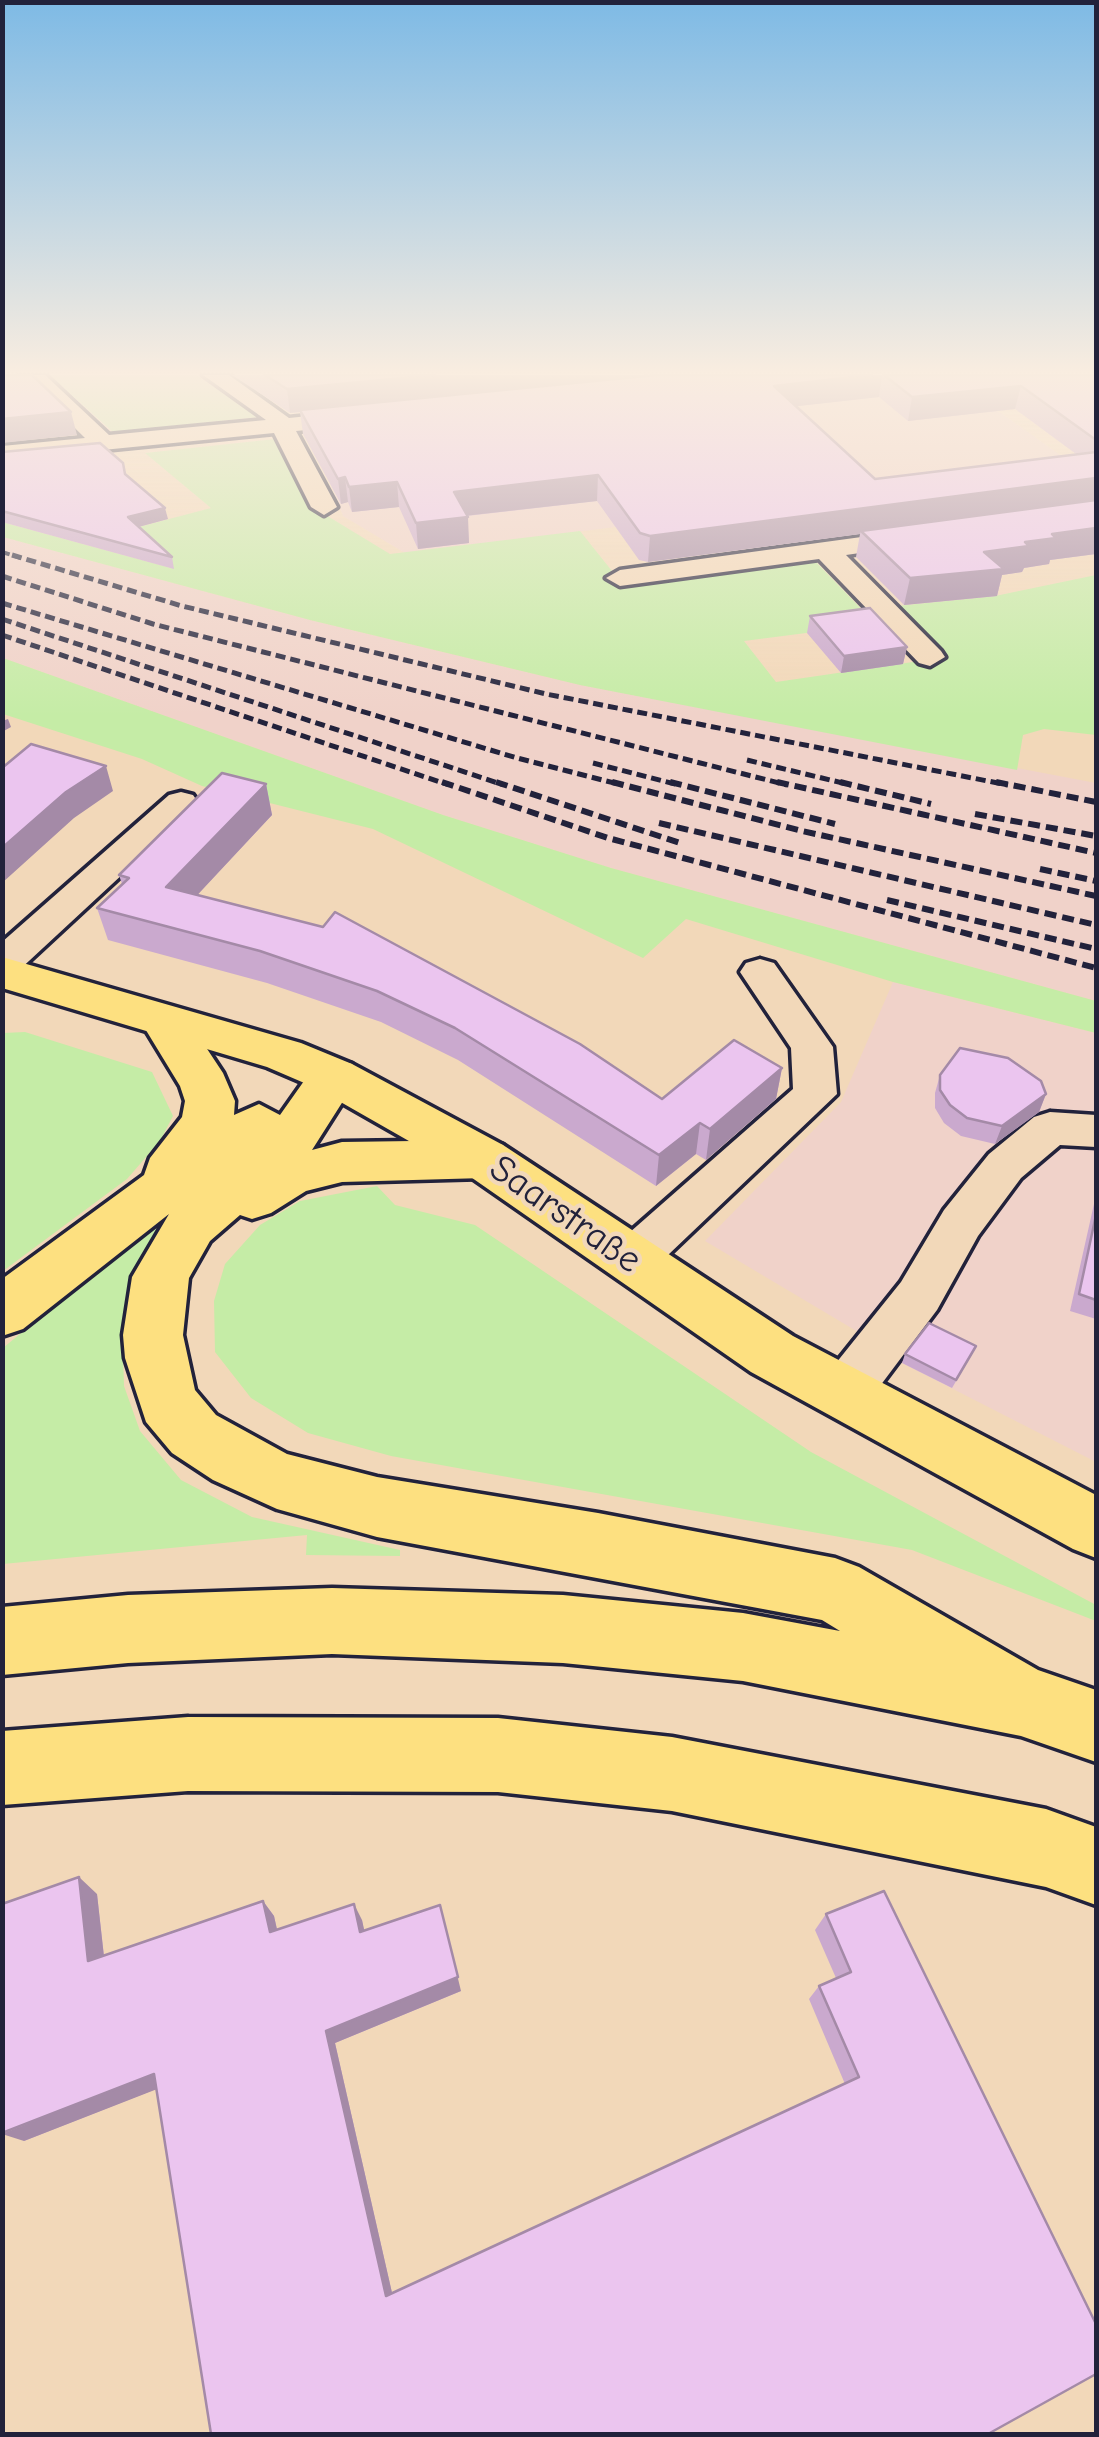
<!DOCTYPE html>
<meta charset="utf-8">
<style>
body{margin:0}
#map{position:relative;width:1099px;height:2437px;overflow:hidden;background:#f2d8b9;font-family:"Comic Neue",sans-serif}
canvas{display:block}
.frame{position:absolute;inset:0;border:5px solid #22223b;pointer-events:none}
</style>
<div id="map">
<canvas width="1099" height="2437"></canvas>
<div class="frame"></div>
</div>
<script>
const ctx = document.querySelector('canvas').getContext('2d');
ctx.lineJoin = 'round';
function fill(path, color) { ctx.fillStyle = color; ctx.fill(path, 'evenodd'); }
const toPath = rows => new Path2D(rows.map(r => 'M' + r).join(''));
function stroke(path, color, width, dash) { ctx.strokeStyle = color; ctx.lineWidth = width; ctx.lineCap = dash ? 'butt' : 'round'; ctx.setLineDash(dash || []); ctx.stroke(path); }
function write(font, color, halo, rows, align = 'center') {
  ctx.font = font + ' "Comic Neue",sans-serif'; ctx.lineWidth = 9; ctx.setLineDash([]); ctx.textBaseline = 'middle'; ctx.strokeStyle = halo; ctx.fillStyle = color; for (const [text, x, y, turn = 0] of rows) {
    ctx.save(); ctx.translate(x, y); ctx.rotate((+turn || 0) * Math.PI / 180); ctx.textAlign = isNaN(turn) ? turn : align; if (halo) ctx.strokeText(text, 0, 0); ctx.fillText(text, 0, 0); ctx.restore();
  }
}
const built = toPath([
 [947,375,1090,476,770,508,405,553,343,516,324,469],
 [3,537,310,620,580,685,1096,783,1096,1001,611,868,443,815,3,658],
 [893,982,1096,1033,1096,1462,902,1363,880,1345,705,1241,841,1102]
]);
const green = toPath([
 [49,375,196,375,259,417,113,432],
 [275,439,311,506,390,554,580,531,624,586,815,561,876,624,744,641,776,682,947,657,897,606,995,596,1096,575,1096,735,1044,729,1023,735,1017,770,580,685,310,620,3,537,2,522,171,568,127,530,211,508,145,453],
 [3,658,443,815,611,868,1096,1001,1096,1033,893,982,686,919,643,958,373,829,202,786,142,759,3,714],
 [25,1032,152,1072,173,1116,160,1141,127,1179,3,1271,3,1033],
 [206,1179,134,1282,122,1323,124,1386,140,1431,181,1480,252,1517,400,1550,400,1556,306,1555,307,1535,3,1564,3,1348],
 [377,1186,395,1205,475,1225,811,1452,1096,1605,1096,1621,912,1550,391,1456,308,1433,251,1398,215,1352,214,1301,225,1264,260,1225,300,1201]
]);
const minor = toPath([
 [21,375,45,375,109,435,266,420,203,375,229,375,289,418,367,410,379,417,367,424,296,431,337,507,324,515,311,507,274,433,2,460,2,446,85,438,21,375],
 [920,529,933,537,929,543,846,555,941,651,945,657,930,666,919,663,819,559,620,586,606,578,620,570,920,529],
 [181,792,193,795,198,802,193,809,16,973,2,977,2,942,169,795,181,792],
 [760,959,774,963,833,1047,837,1094,647,1275,630,1280,613,1275,606,1261,613,1247,793,1089,791,1048,740,972,746,963,760,959],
 [1050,1112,1096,1115,1096,1147,1060,1145,1021,1178,978,1236,937,1310,862,1410,843,1417,824,1410,817,1394,824,1378,901,1282,944,1210,989,1154,1034,1117,1050,1112]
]);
const major = toPath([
 [2,957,301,1043,352,1064,503,1145,793,1336,1096,1495,1096,1558,1073,1549,751,1372,465,1173,316,1088,267,1067,2,988,2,957]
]);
const highway = toPath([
 [165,1006,182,1011,223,1073,235,1101,234,1115,259,1104,280,1115,316,1064,334,1059,352,1064,359,1076,312,1150,342,1142,484,1140,503,1145,510,1159,503,1173,484,1178,342,1182,306,1191,271,1213,252,1219,240,1215,210,1241,189,1278,183,1335,195,1390,216,1415,287,1454,377,1477,598,1513,835,1558,859,1567,1038,1670,1096,1690,1096,1762,1021,1736,743,1681,563,1663,332,1654,128,1663,2,1675,2,1607,128,1595,332,1588,563,1595,743,1613,840,1631,822,1620,377,1537,277,1509,213,1480,172,1453,146,1422,125,1358,123,1335,132,1277,169,1214,23,1329,2,1336,2,1279,144,1175,150,1158,182,1117,185,1101,180,1086,141,1022,148,1011,165,1006],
 [188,1717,498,1718,672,1737,1046,1809,1096,1827,1096,1905,1046,1887,672,1811,498,1792,188,1791,2,1805,2,1731,188,1717]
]);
const railFar2 = toPath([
 [2,552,21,558]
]);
const railFar1 = toPath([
 [12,555,182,606,546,694,1008,785],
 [2,576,153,624,787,785],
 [2,603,517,758,622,785],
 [2,619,504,785],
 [2,635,449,785],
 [747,760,851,785],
 [593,763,679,785]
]);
const rail = toPath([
 [442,782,608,838,1096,968],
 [496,782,680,843],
 [612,782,802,831,1096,896],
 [670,782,835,824],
 [777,782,1096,853],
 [840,782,931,804],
 [996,782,1096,802],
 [975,814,1096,836],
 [659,823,1096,925],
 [1040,869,1096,881],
 [887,900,1096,949]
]);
const wall = toPath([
 [232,375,1096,375,1096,554,1050,560,1049,564,1024,568,1022,572,1002,575,997,596,904,605,856,557,860,534,648,562,639,560,597,501,467,516,469,543,418,549,399,507,352,512,348,502,341,504,303,434,300,412,290,413],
 [879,397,908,421,1015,409,1076,454,875,479,797,406],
 [2,452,126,475,168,519,138,527,172,557,174,569,2,522],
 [810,616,907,647,903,664,841,673,807,633],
 [266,784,272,815,197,895,662,1099,782,1068,776,1099,706,1160,696,1154,656,1186,458,1060,381,1022,267,983,108,940,97,908,122,884,119,875],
 [940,1075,1046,1094,1039,1112,995,1144,961,1136,944,1123,935,1108,935,1093],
 [1096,1195,1096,1319,1070,1311],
 [905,1354,972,1354,952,1388,902,1363],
 [97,1894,104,1956,263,1901,274,1916,277,1930,362,1920,364,1931,461,1991,335,2043,392,2293,845,2084,809,1999,819,1986,836,1978,815,1930,826,1914,1096,2324,211,2434,156,2089,24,2141]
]);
const shadedWall = toPath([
 [434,375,674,375,290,413,287,389],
 [871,375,882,375,879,397,772,409,774,386],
 [1021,386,1015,409,908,421,912,397],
 [71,412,77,435,2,443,2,419],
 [598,475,597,501,455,517,454,492],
 [345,477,348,502,341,504,338,479],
 [1096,478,1096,502,861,531,860,534,648,562,650,536],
 [397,482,399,507,352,512,349,487],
 [165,508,168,519,131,529,128,517],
 [468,517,469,543,418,549,416,523],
 [1096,528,1096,554,1050,560,1049,564,1024,568,1022,572,1002,575,997,596,904,605,910,578,984,552,1052,534],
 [907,647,903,664,841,673,844,656],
 [8,719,11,727,2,732,2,721],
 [106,766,113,791,74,818,2,883,2,848,66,792],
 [266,784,272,815,175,919,166,887],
 [782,1068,776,1099,706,1160,710,1129],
 [1046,1094,1039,1112,995,1144,1002,1126],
 [700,1123,696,1154,656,1186,659,1155],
 [79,1877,97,1894,106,1975,88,1961],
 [263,1901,274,1916,281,1947,270,1932],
 [354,1904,362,1920,368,1947,360,1932],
 [440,1905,461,1991,335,2043,393,2297,386,2296,326,2031],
 [154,2074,170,2084,24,2141,2,2134]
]);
const building = toPath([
 [2,375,32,375,71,412,2,419,2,375],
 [265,375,434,375,287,389,265,375],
 [656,375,871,375,774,386,875,479,1096,452,1096,478,650,536,640,533,598,475,454,492,468,517,416,523,397,482,349,487,345,477,338,479,300,410,656,375],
 [884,375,1096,375,1096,440,1021,386,912,397,884,375],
 [100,443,123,463,125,474,165,508,128,517,172,557,2,511,2,452,100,443],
 [1096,500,1096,528,1052,534,1056,538,1025,542,1029,546,984,552,1004,569,910,578,861,531,1096,500],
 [870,608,907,647,844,656,810,616,870,608],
 [31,744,106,766,66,792,2,848,2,768,31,744],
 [222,773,266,784,166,887,323,927,335,912,580,1044,662,1099,734,1040,782,1068,710,1129,700,1123,659,1155,455,1028,377,991,260,951,97,908,129,878,119,875,222,773],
 [960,1048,1008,1058,1041,1081,1046,1094,1002,1126,967,1118,950,1105,940,1090,940,1075,960,1048],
 [1096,1215,1096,1300,1079,1294,1096,1215],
 [929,1323,976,1346,956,1380,905,1354,929,1323],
 [79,1877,88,1961,263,1901,270,1932,354,1904,360,1932,440,1905,458,1977,326,2031,386,2296,859,2077,819,1986,851,1972,826,1914,884,1891,1096,2324,1096,2374,988,2434,211,2434,154,2074,2,2133,2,1904,79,1877]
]);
const streetNames = [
 ["Saarstraße",565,1215,35]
];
fill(built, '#f0d2c9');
fill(green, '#c5eca6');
stroke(minor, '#22223b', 7);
stroke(major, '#22223b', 7);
stroke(highway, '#22223b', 7);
fill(minor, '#f2d8b9');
fill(major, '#fde080');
fill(highway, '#fde080');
stroke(railFar2, '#22223b', 4, [8, 4]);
stroke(railFar1, '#22223b', 5, [10, 5]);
stroke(rail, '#22223b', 6, [12, 6]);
fill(wall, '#caa9ce');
fill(shadedWall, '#a48aa7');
fill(building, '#ebc5ef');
stroke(building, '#a48aa7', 2.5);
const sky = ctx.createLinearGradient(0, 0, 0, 716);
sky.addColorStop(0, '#7ebae5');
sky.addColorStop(0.52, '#f9ede0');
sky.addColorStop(1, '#f9ede000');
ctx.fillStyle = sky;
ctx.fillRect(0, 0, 1099, 716);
write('38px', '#22223b', '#f2d8b9', streetNames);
</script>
